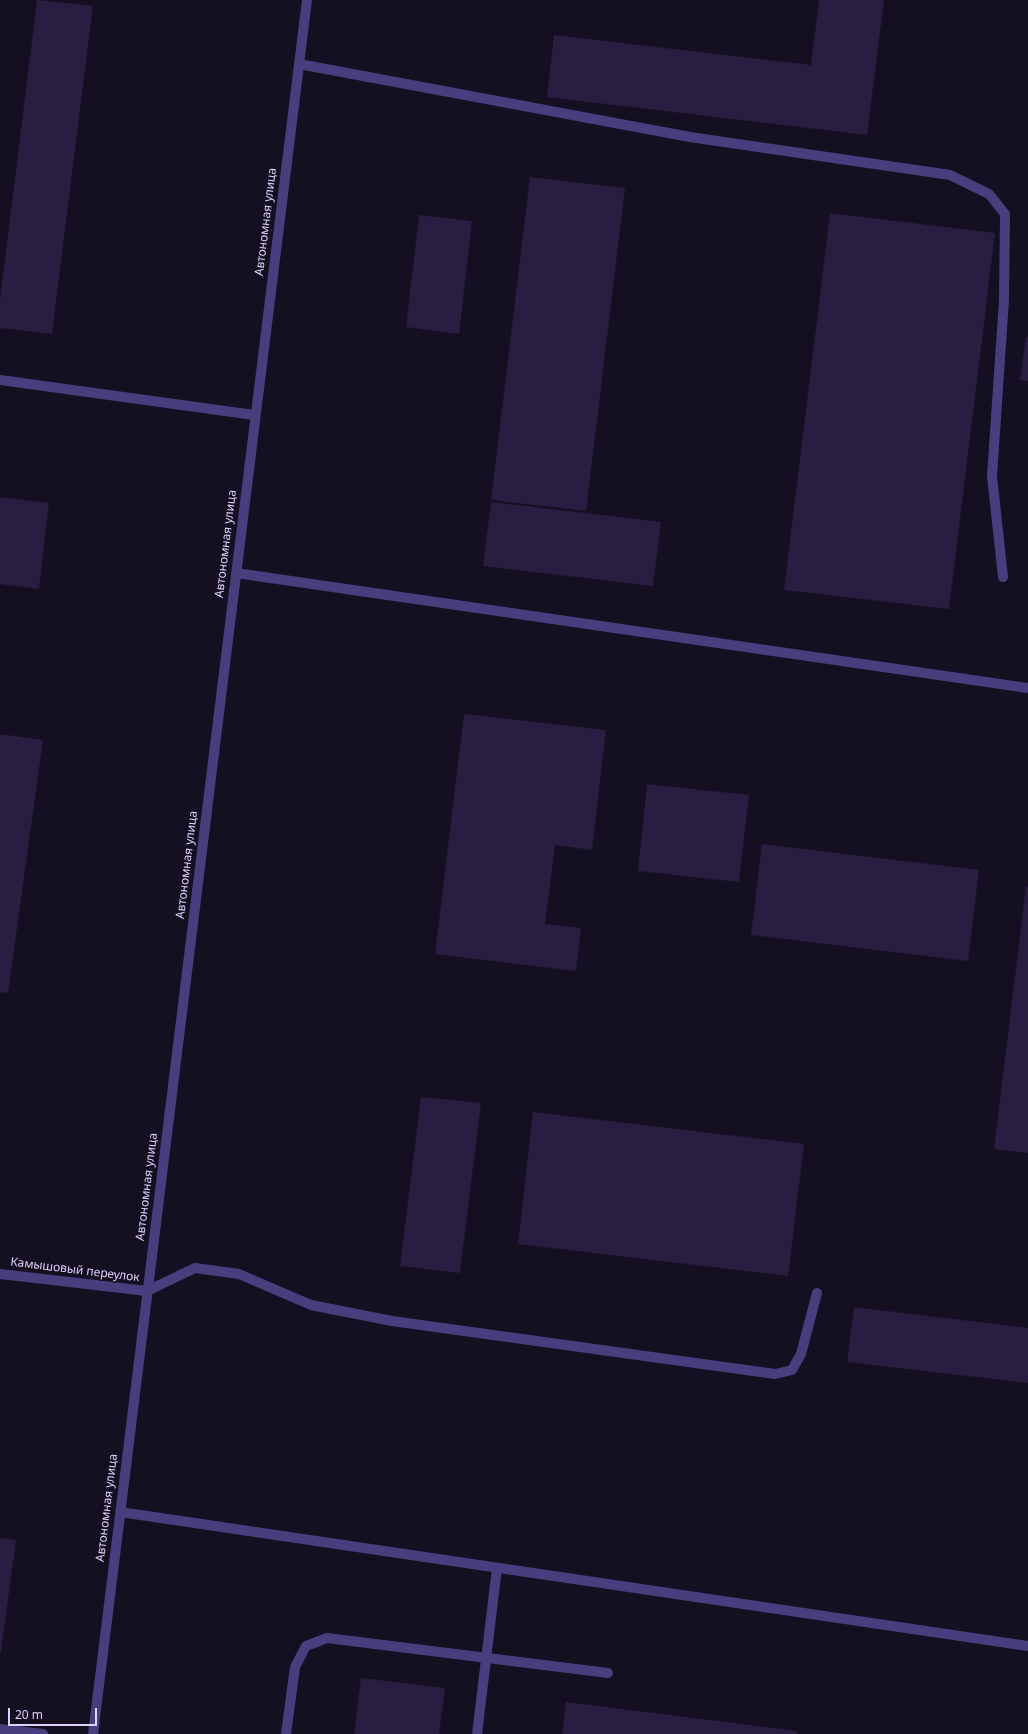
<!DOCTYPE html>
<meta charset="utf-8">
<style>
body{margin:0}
#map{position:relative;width:1028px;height:1734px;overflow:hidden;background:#150f22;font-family:"Noto Sans",sans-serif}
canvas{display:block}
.scale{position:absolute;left:8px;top:1708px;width:89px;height:18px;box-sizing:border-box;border:2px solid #ded3fc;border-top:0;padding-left:5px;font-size:12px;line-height:14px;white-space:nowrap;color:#ded3fc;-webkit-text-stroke:3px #150f22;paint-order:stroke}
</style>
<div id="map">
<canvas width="1028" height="1734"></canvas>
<div class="scale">20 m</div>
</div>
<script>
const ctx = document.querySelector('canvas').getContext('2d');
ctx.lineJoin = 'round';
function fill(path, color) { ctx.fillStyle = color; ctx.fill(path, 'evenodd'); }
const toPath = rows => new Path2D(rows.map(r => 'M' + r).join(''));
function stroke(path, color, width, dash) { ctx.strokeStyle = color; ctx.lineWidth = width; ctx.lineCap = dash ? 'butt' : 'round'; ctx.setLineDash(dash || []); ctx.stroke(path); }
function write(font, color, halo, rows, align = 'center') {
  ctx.font = font + ' "Noto Sans",sans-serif'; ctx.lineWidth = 3; ctx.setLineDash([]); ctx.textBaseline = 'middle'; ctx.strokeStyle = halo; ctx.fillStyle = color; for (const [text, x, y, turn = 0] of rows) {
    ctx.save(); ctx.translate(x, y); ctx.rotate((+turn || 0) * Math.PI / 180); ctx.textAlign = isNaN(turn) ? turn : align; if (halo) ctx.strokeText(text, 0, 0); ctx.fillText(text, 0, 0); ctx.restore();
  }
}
const building = toPath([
 [37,0,93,6,52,334,0,328,0,300],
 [819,0,884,0,867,135,547,97,554,35,811,65],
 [530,177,625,188,586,511,491,500],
 [830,213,995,233,949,609,784,590],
 [419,215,472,221,459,334,406,327],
 [1026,337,1028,338,1028,381,1020,380],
 [0,497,49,503,39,589,0,584],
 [491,502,661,522,653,586,483,566],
 [464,714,606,730,592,850,555,845,545,924,581,928,576,971,435,954],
 [0,734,43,740,8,993,0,992],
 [647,784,749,795,739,882,638,871],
 [762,844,979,870,968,961,751,935],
 [1026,886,1028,887,1028,1153,994,1149],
 [421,1097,481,1103,460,1273,400,1266],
 [533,1112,804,1144,788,1276,518,1244],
 [854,1307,1028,1328,1028,1383,847,1362],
 [0,1538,16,1540,1,1652,0,1652],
 [361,1678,445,1688,439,1734,354,1734],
 [566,1702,798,1731,797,1734,562,1734]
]);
const minor = toPath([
 [299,64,690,137,950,175,989,194,1005,214,1004,300,992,476,1003,577],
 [0,380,254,415],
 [236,573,1028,688],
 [0,1274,147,1291,195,1268,239,1274,311,1305,392,1321,775,1374,792,1370,801,1354,817,1293],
 [120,1512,1028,1646],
 [0,1729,43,1734],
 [93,1734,307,0],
 [286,1734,295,1667,306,1646,327,1638,608,1673],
 [477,1734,497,1568]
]);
const streetNames = [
 ["Автономная улица",266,222,-83],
 ["Автономная улица",226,544,-83],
 ["Автономная улица",187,865,-83],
 ["Автономная улица",147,1187,-83],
 ["Камышовый переулок",75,1270,7],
 ["Автономная улица",107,1508,-83]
];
fill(building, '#291d41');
stroke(minor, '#493e7d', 10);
write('12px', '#ded3fc', '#150f22', streetNames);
</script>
